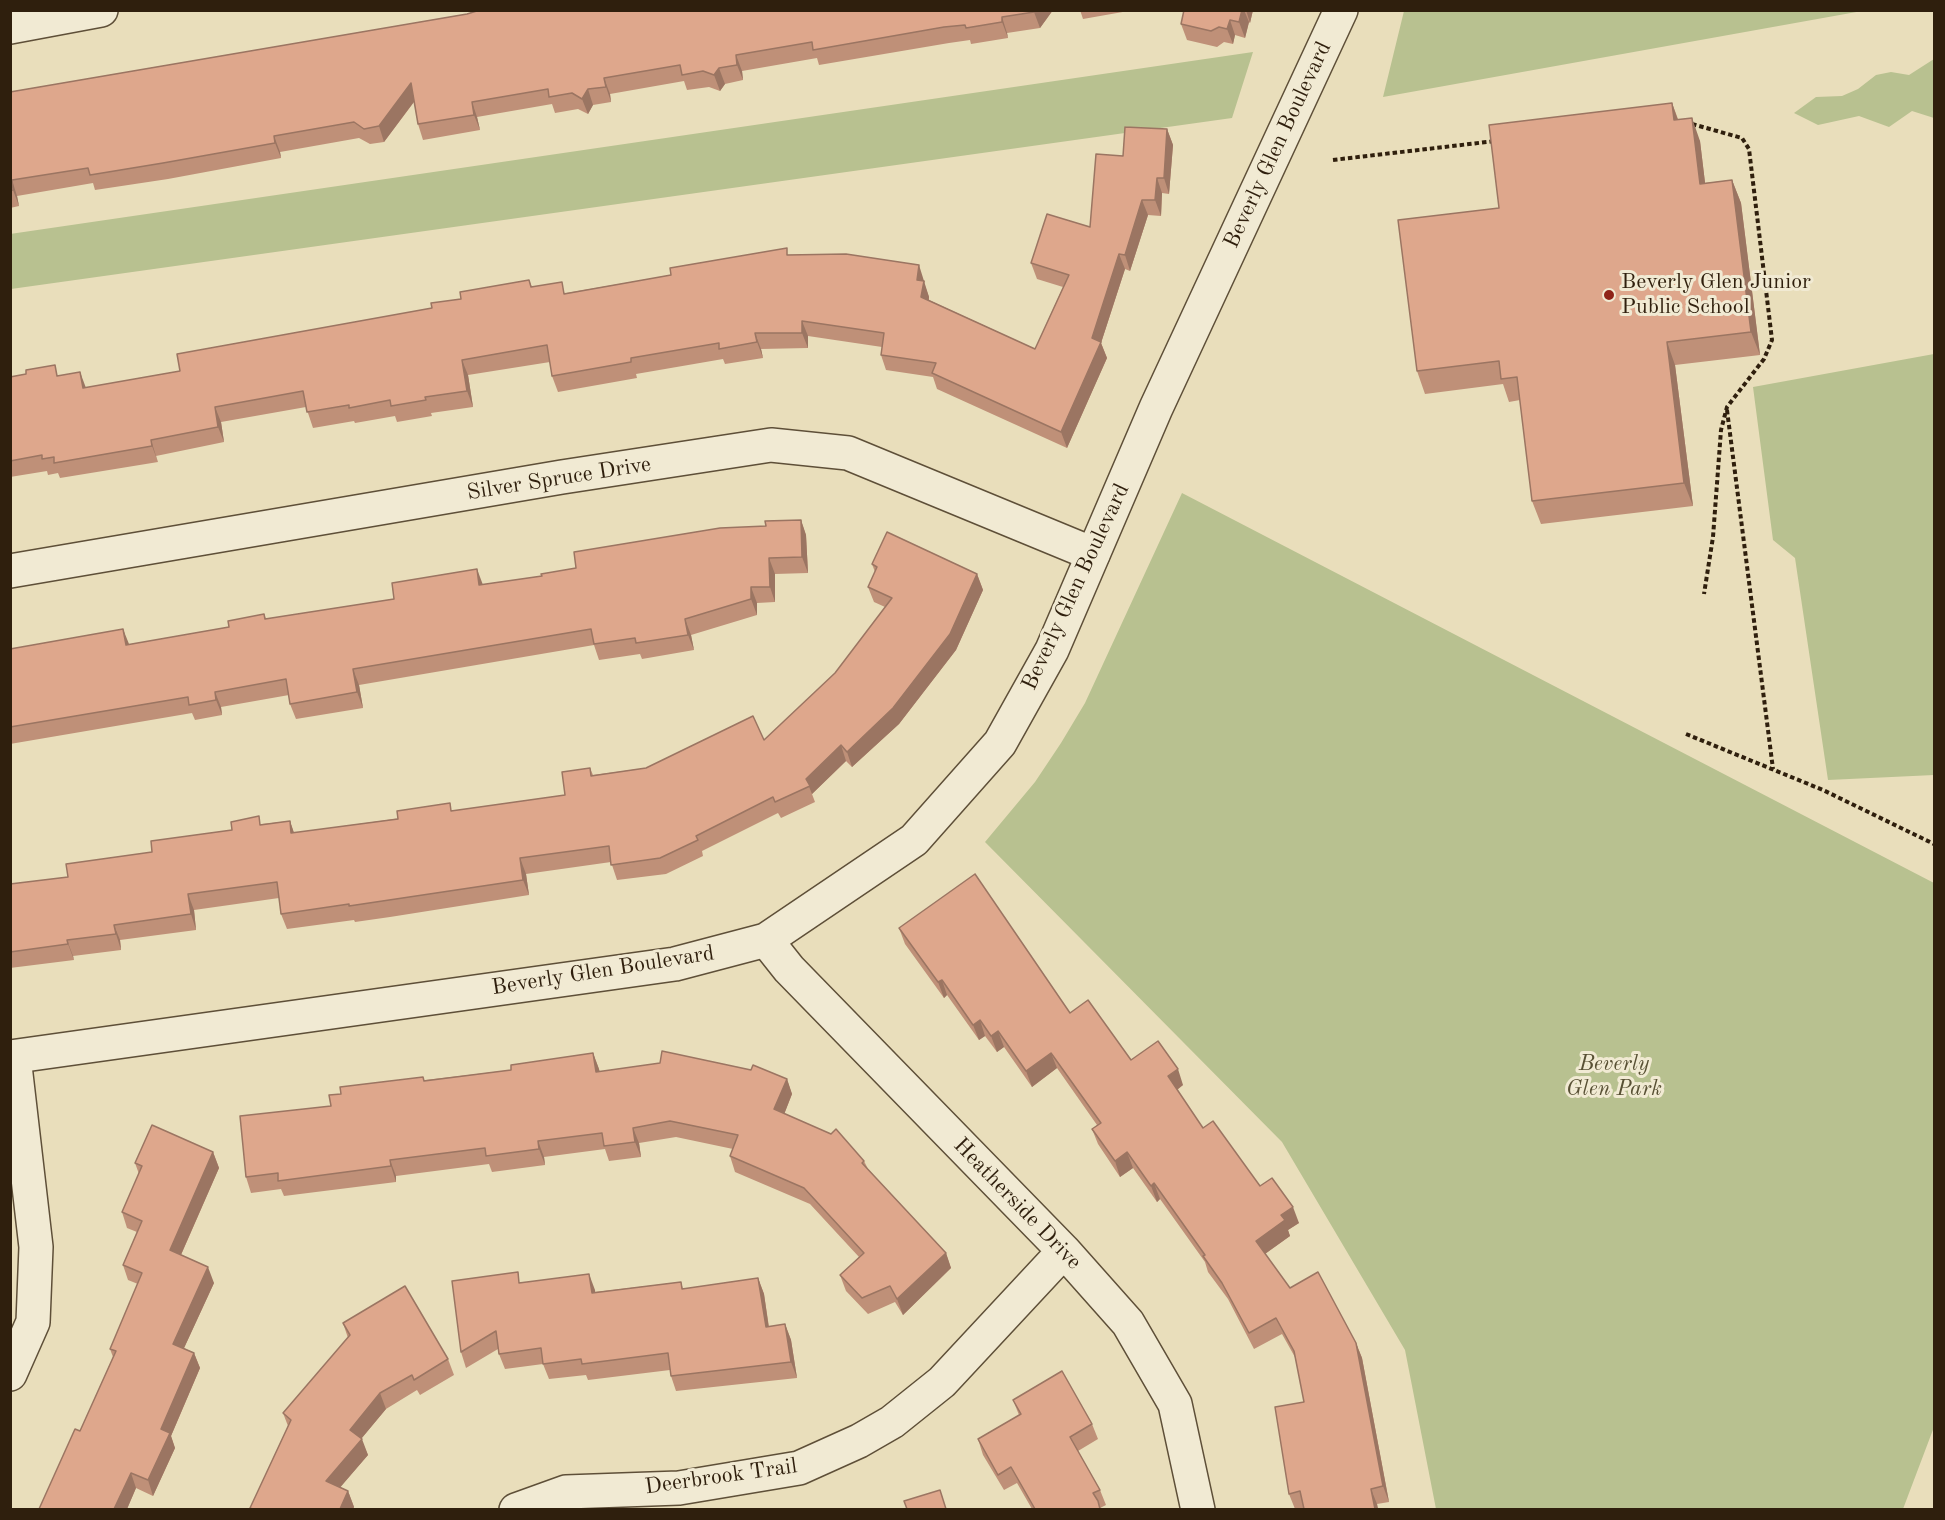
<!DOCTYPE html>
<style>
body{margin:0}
#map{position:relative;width:1945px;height:1520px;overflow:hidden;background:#e9debb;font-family:"Old Standard TT",serif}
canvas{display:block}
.frame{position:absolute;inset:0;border:12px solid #2f1f0d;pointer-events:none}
</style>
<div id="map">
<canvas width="1945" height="1520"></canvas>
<div class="frame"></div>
</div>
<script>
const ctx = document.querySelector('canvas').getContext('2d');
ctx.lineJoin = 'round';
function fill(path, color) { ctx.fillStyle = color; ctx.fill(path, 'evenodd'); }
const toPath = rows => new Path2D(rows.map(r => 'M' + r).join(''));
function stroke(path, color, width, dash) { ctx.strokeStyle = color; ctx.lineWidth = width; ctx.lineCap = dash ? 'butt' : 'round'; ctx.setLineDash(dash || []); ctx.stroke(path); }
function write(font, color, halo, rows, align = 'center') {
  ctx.font = font + ' "Old Standard TT",serif'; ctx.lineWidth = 6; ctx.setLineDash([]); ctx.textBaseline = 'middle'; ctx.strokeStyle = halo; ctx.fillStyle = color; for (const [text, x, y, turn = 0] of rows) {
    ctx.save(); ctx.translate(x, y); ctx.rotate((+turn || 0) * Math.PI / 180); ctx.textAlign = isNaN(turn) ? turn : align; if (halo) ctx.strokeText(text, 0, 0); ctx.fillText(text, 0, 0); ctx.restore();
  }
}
const green = toPath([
 [1404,11,1404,10,1862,11,1383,97],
 [1253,52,1232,118,11,289,10,234],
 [1934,59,1934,118,1912,111,1889,127,1859,116,1818,125,1794,113,1816,97,1842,96,1858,89,1876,75,1891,72,1909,75],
 [1934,354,1934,775,1828,780,1795,558,1773,540,1753,387],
 [1182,493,1934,883,1934,1427,1903,1509,1436,1509,1405,1350,1282,1142,985,842,1035,782,1061,743,1085,703]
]);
const path = toPath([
 [1692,124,1742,138,1749,149,1772,340,1764,359,1727,407,1721,430,1713,537,1704,594],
 [1333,160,1495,141],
 [1727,410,1773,769],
 [1686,734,1823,790,1934,844]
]);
const minor = toPath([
 [10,571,562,477,771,445,848,453,1093,554],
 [766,940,789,969,1064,1251,1128,1323,1175,1404,1198,1510],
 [10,1374,33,1322,36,1247,14,1057],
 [516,1510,566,1492,679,1488,799,1468,859,1441,892,1422,942,1382,1064,1251]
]);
const tertiary = toPath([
 [10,27,101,10],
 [10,1057,675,964,766,940,914,840,1000,743,1052,650,1156,408,1341,10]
]);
const wall = toPath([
 [480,10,1053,10,1040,28,1007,33,1008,38,971,44,970,40,949,43,819,65,817,58,742,71,743,80,725,84,720,91,709,87,687,90,684,81,610,94,611,102,593,105,588,114,578,109,555,113,552,104,477,117,480,130,423,140,418,124,414,102,384,142,370,144,359,138,280,152,281,158,168,179,95,190,93,183,17,196,19,206,10,208,10,92,467,14],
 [1080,10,1134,10,1083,19],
 [1184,10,1253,10,1250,23,1249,22,1245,38,1235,35,1233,44,1224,42,1217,47,1187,40,1181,24],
 [1672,103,1678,119,1700,141,1705,183,1732,180,1741,203,1760,355,1675,365,1693,506,1541,524,1532,501,1520,400,1509,402,1503,384,1425,394,1417,371,1499,208],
 [1167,129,1173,145,1169,194,1162,193,1161,216,1148,215,1130,271,1125,269,1101,343,1107,358,1067,448,937,389,933,377,886,370,881,355,882,347,808,336,808,348,761,349,763,358,725,364,723,359,636,374,637,378,558,392,552,376,550,362,468,375,473,407,431,413,432,416,397,422,395,416,355,423,354,421,313,428,306,407,221,422,224,442,156,456,158,462,60,478,58,473,48,475,47,471,10,477,10,377,26,374,59,376,86,388,180,371,432,308,529,280,532,287,566,293,789,255,925,281,924,283,929,297,929,300,1035,349,1063,287,1037,279,1031,263,1090,227,1123,156],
 [801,520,806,535,808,573,775,574,775,602,757,603,757,615,691,635,694,650,642,659,640,654,599,660,594,645,359,685,363,708,296,719,290,704,289,695,221,707,222,715,195,720,192,713,10,744,10,649,129,645,229,627,264,614,266,619,542,576,766,526],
 [872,564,977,574,983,590,956,650,899,724,852,767,846,761,812,794,815,802,781,818,778,813,702,851,703,856,666,874,617,880,611,862,526,874,529,895,390,917,355,922,354,920,287,929,281,914,279,898,194,910,196,930,120,940,121,950,73,956,74,960,10,968,10,884,68,877,232,830,262,824,290,821,294,833,565,795,590,768,593,775,646,768,764,740,835,673,885,607,874,602,868,587,875,572],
 [899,928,1070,1013,1131,1060,1183,1085,1177,1090,1203,1128,1260,1186,1299,1223,1288,1230,1290,1236,1265,1254,1290,1288,1356,1343,1362,1358,1389,1502,1377,1504,1378,1509,1304,1509,1303,1508,1295,1509,1289,1494,1304,1402,1296,1359,1282,1334,1254,1349,1228,1299,1208,1272,1205,1262,1160,1199,1157,1202,1133,1168,1120,1177,1098,1144,1092,1129,1097,1125,1057,1068,1032,1087,1004,1047,997,1052,985,1036,979,1040,947,995,944,998,905,944],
 [593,1053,600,1072,787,1079,792,1094,784,1114,864,1161,868,1169,946,1253,951,1268,903,1315,895,1302,868,1314,846,1291,840,1275,859,1257,810,1204,735,1172,730,1156,733,1149,676,1137,639,1143,641,1157,609,1161,605,1149,544,1157,545,1165,492,1172,489,1164,396,1176,396,1182,284,1196,281,1189,251,1193,246,1177,331,1106,425,1080,511,1070],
 [213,1152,219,1168,181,1255,214,1283,184,1348,194,1353,200,1368,171,1436,175,1448,153,1496,136,1488,127,1509,39,1509,80,1431,113,1357,110,1349,138,1284,128,1280,123,1265,137,1232,127,1228,122,1212,139,1174,135,1163],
 [758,1278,764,1294,769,1327,785,1324,791,1340,797,1378,676,1391,671,1376,670,1370,588,1380,586,1375,549,1379,543,1364,505,1369,499,1354,498,1349,466,1368,461,1352,522,1283,595,1290,595,1292,681,1282,683,1289],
 [343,1323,448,1359,454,1375,420,1395,417,1390,386,1409,361,1439,368,1455,340,1487,348,1491,354,1507,353,1509,251,1509,250,1508,288,1426,283,1413,348,1338],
 [1013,1400,1092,1424,1098,1439,1078,1451,1100,1490,1106,1505,1100,1508,1101,1509,1032,1509,1017,1483,1004,1490,983,1455,978,1439,1019,1415]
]);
const shadedWall = toPath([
 [1036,10,1053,10,1040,28,1034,12],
 [1242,10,1244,10,1249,22,1245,38,1239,22],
 [1246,10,1253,10,1250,23],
 [1002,17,1007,33,1008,38,1002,22],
 [1230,20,1235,35,1233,44,1227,29],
 [736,55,742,71,743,80,737,65],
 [719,68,725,84,720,91,714,75],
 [604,78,610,94,611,102,606,87],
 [411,83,416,99,384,142,379,126],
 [588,89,593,105,588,114,582,99],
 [472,102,477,117,480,130,474,115],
 [1672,103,1680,126,1674,120],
 [1692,118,1700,141,1708,207,1700,184],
 [1167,129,1173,145,1169,194,1164,178],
 [274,136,280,152,281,158,275,143],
 [1157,178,1162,193,1161,216,1155,200],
 [12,180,17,196,19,206,13,190],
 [1732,180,1741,203,1760,355,1751,332],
 [1142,200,1148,215,1130,271,1125,255],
 [1119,254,1125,269,1101,343,1107,358,1067,448,1061,432],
 [919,265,929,297,927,313,921,297,917,280],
 [802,321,808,336,808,348,802,333],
 [755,333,761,349,763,358,757,342],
 [1667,342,1675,365,1693,506,1684,483],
 [462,360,468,375,473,407,467,391],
 [80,372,86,388,83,388],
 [215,407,221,422,224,442,218,427],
 [151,440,156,456,158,462,152,446],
 [801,520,806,535,808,573,802,557],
 [769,558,775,574,775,602,770,587],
 [477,569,483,585,479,585],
 [977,574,983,590,956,650,899,724,852,767,847,752],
 [751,587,757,603,757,615,751,599],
 [685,619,691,635,694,650,688,635],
 [123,629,129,644,126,645],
 [353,669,359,685,363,708,357,692],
 [215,692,221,707,222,715,216,700],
 [841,745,846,761,812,794,806,779],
 [290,821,295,836,291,833],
 [520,858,526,874,529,895,523,880],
 [188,894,194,910,196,930,191,914],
 [114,925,120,940,121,950,116,934],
 [67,940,73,956,74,960,68,944],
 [942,980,947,995,944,998,938,982],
 [980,1020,985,1036,979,1040,973,1025],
 [998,1031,1004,1047,997,1052,991,1036],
 [593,1053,599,1069,602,1088,596,1072],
 [1051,1053,1057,1068,1032,1087,1026,1071],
 [1178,1069,1183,1085,1174,1092,1168,1076],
 [787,1079,792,1094,780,1125,774,1109],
 [633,1128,639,1143,641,1157,635,1142],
 [538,1141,544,1157,545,1165,539,1149],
 [213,1152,219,1168,176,1266,170,1250],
 [1127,1152,1133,1168,1120,1177,1115,1161],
 [390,1160,396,1176,396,1182,391,1166],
 [1154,1183,1160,1199,1157,1202,1151,1186],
 [1293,1207,1299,1223,1288,1230,1290,1236,1262,1256,1256,1241,1281,1215],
 [946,1253,951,1268,903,1315,897,1299],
 [208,1267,214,1283,179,1359,173,1344],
 [589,1274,595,1290,597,1308,592,1293],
 [758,1278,764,1294,771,1343,766,1327],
 [785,1324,791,1340,797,1378,791,1362],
 [1356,1343,1362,1358,1389,1502,1383,1486],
 [194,1353,200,1368,171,1436,175,1448,153,1496,148,1480,161,1429],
 [380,1393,386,1409,356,1445,350,1430],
 [362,1439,368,1455,332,1497,326,1481],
 [131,1473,136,1488,127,1509,114,1509],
 [1371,1489,1377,1504,1378,1509,1375,1509],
 [348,1491,354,1507,353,1509,340,1509]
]);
const building = toPath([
 [480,10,1036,10,1034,12,1002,17,1002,22,966,28,965,25,944,27,813,50,812,42,736,55,737,65,719,68,714,75,703,71,682,75,680,65,604,78,606,87,588,89,582,99,572,93,549,97,548,89,472,102,474,115,418,124,411,83,379,126,364,129,354,122,274,136,275,143,163,163,90,175,88,168,12,180,13,190,10,191,10,92,467,14,480,10],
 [1184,10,1242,10,1239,22,1230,20,1227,29,1219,27,1211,31,1181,24,1184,10],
 [1672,103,1674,120,1692,118,1700,184,1732,180,1751,332,1667,342,1684,483,1532,501,1517,377,1501,379,1499,361,1417,371,1398,220,1499,208,1489,125,1672,103],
 [1125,127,1167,129,1164,178,1157,178,1155,200,1142,200,1125,255,1119,254,1092,338,1101,342,1061,432,932,373,936,363,881,355,884,333,802,321,802,333,755,333,757,342,719,349,719,343,631,358,631,362,552,376,547,345,462,360,467,391,425,397,426,400,391,406,390,400,349,408,349,405,307,412,303,391,215,407,218,427,151,440,152,446,54,463,54,457,42,459,42,455,10,461,10,377,26,374,26,370,55,365,57,376,80,372,83,388,180,371,177,354,432,308,431,303,461,299,460,292,529,280,531,287,562,282,564,294,671,275,670,268,787,248,787,255,846,254,919,265,917,280,924,281,921,297,1035,349,1069,275,1031,263,1047,214,1090,227,1096,154,1123,156,1125,127],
 [801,520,802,557,769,558,770,587,751,587,751,599,685,619,688,635,636,643,635,638,594,644,591,629,353,669,357,692,290,704,286,679,215,692,216,700,189,705,188,697,10,727,10,649,123,629,126,645,229,627,228,621,264,614,265,619,394,599,392,583,477,569,479,585,542,576,541,574,576,568,574,552,720,528,766,526,765,521,801,520],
 [887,532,977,574,950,634,893,708,847,752,841,745,806,779,810,786,775,802,773,797,696,836,698,840,660,858,611,865,609,846,520,858,523,880,349,906,349,904,281,914,277,882,188,894,191,914,114,925,116,934,67,940,68,944,10,952,10,884,68,877,66,864,152,852,151,841,232,830,231,822,259,816,260,825,290,821,291,833,398,819,397,811,450,803,451,811,565,795,562,772,590,768,591,776,646,768,753,716,764,740,835,673,892,598,868,587,877,567,872,564,887,532],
 [975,874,1070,1013,1088,1000,1131,1060,1158,1041,1178,1069,1168,1076,1203,1128,1213,1121,1260,1186,1272,1178,1293,1207,1281,1215,1285,1220,1256,1241,1290,1288,1318,1272,1356,1343,1383,1486,1371,1489,1375,1509,1304,1509,1300,1491,1289,1494,1275,1407,1304,1402,1294,1351,1276,1318,1249,1333,1222,1283,1203,1256,1205,1255,1154,1183,1151,1186,1127,1152,1115,1161,1092,1129,1101,1123,1051,1053,1026,1071,998,1031,991,1036,980,1020,973,1025,942,980,938,982,899,928,975,874],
 [662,1051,751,1070,753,1065,787,1079,774,1109,831,1134,836,1129,864,1161,862,1163,946,1253,897,1299,890,1286,862,1298,840,1275,864,1253,804,1188,730,1156,738,1135,670,1121,633,1128,635,1142,604,1146,602,1133,538,1141,539,1149,486,1156,485,1148,390,1160,391,1166,278,1181,278,1173,246,1177,240,1116,331,1106,329,1095,341,1094,340,1087,423,1077,424,1081,511,1070,511,1065,593,1053,596,1072,660,1063,662,1051],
 [152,1125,213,1152,170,1250,208,1267,173,1344,194,1353,161,1429,170,1433,148,1480,131,1473,114,1509,39,1509,75,1429,80,1431,116,1351,110,1349,142,1273,123,1265,142,1221,122,1212,142,1166,135,1163,152,1125],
 [518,1272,519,1283,589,1274,592,1293,681,1282,682,1289,758,1278,766,1327,785,1324,791,1362,671,1376,668,1353,582,1364,581,1359,543,1364,541,1348,499,1354,496,1331,461,1352,452,1281,518,1272],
 [405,1286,448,1359,414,1380,412,1375,380,1393,350,1430,362,1439,326,1481,348,1491,340,1509,253,1509,250,1508,291,1420,283,1413,350,1335,343,1323,405,1286],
 [1062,1371,1092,1424,1070,1437,1100,1490,1093,1493,1098,1501,1100,1509,1035,1509,1011,1467,998,1475,978,1439,1021,1414,1013,1400,1062,1371],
 [940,1490,946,1509,907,1509,904,1501,940,1490]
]);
const markers = [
 [1609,295,6,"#8f2418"]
];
const streetNames = [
 ["Beverly Glen Boulevard",1278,145,-65],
 ["Silver Spruce Drive",559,479,-9],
 ["Beverly Glen Boulevard",1076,587,-65],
 ["Beverly Glen Boulevard",603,971,-9],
 ["Heatherside Drive",1017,1204,46],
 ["Deerbrook Trail",721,1477,-8]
];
const poiNames = [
 ["Beverly Glen Junior",1621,282],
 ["Public School",1621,307]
];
const parkNames = [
 ["Beverly",1614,1064],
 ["Glen Park",1614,1089]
];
fill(green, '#b8c190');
stroke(minor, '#5e4f38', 36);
stroke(tertiary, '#5e4f38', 36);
stroke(path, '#2f1f0d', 4, [4.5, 3]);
stroke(minor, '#f1ead3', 33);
stroke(tertiary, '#f1ead3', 33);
fill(wall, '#bf9078');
fill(shadedWall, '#9b7562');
fill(building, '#dea78c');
stroke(building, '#9b7562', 1.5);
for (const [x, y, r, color] of markers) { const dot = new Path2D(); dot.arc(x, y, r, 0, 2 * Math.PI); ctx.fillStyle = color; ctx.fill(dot); stroke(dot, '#f1ead3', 2); }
write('22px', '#2f1f0d', '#f1ead3', streetNames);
write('22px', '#2f1f0d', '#f1ead3', poiNames, 'left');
write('italic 22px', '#585034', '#f1ead3', parkNames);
</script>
